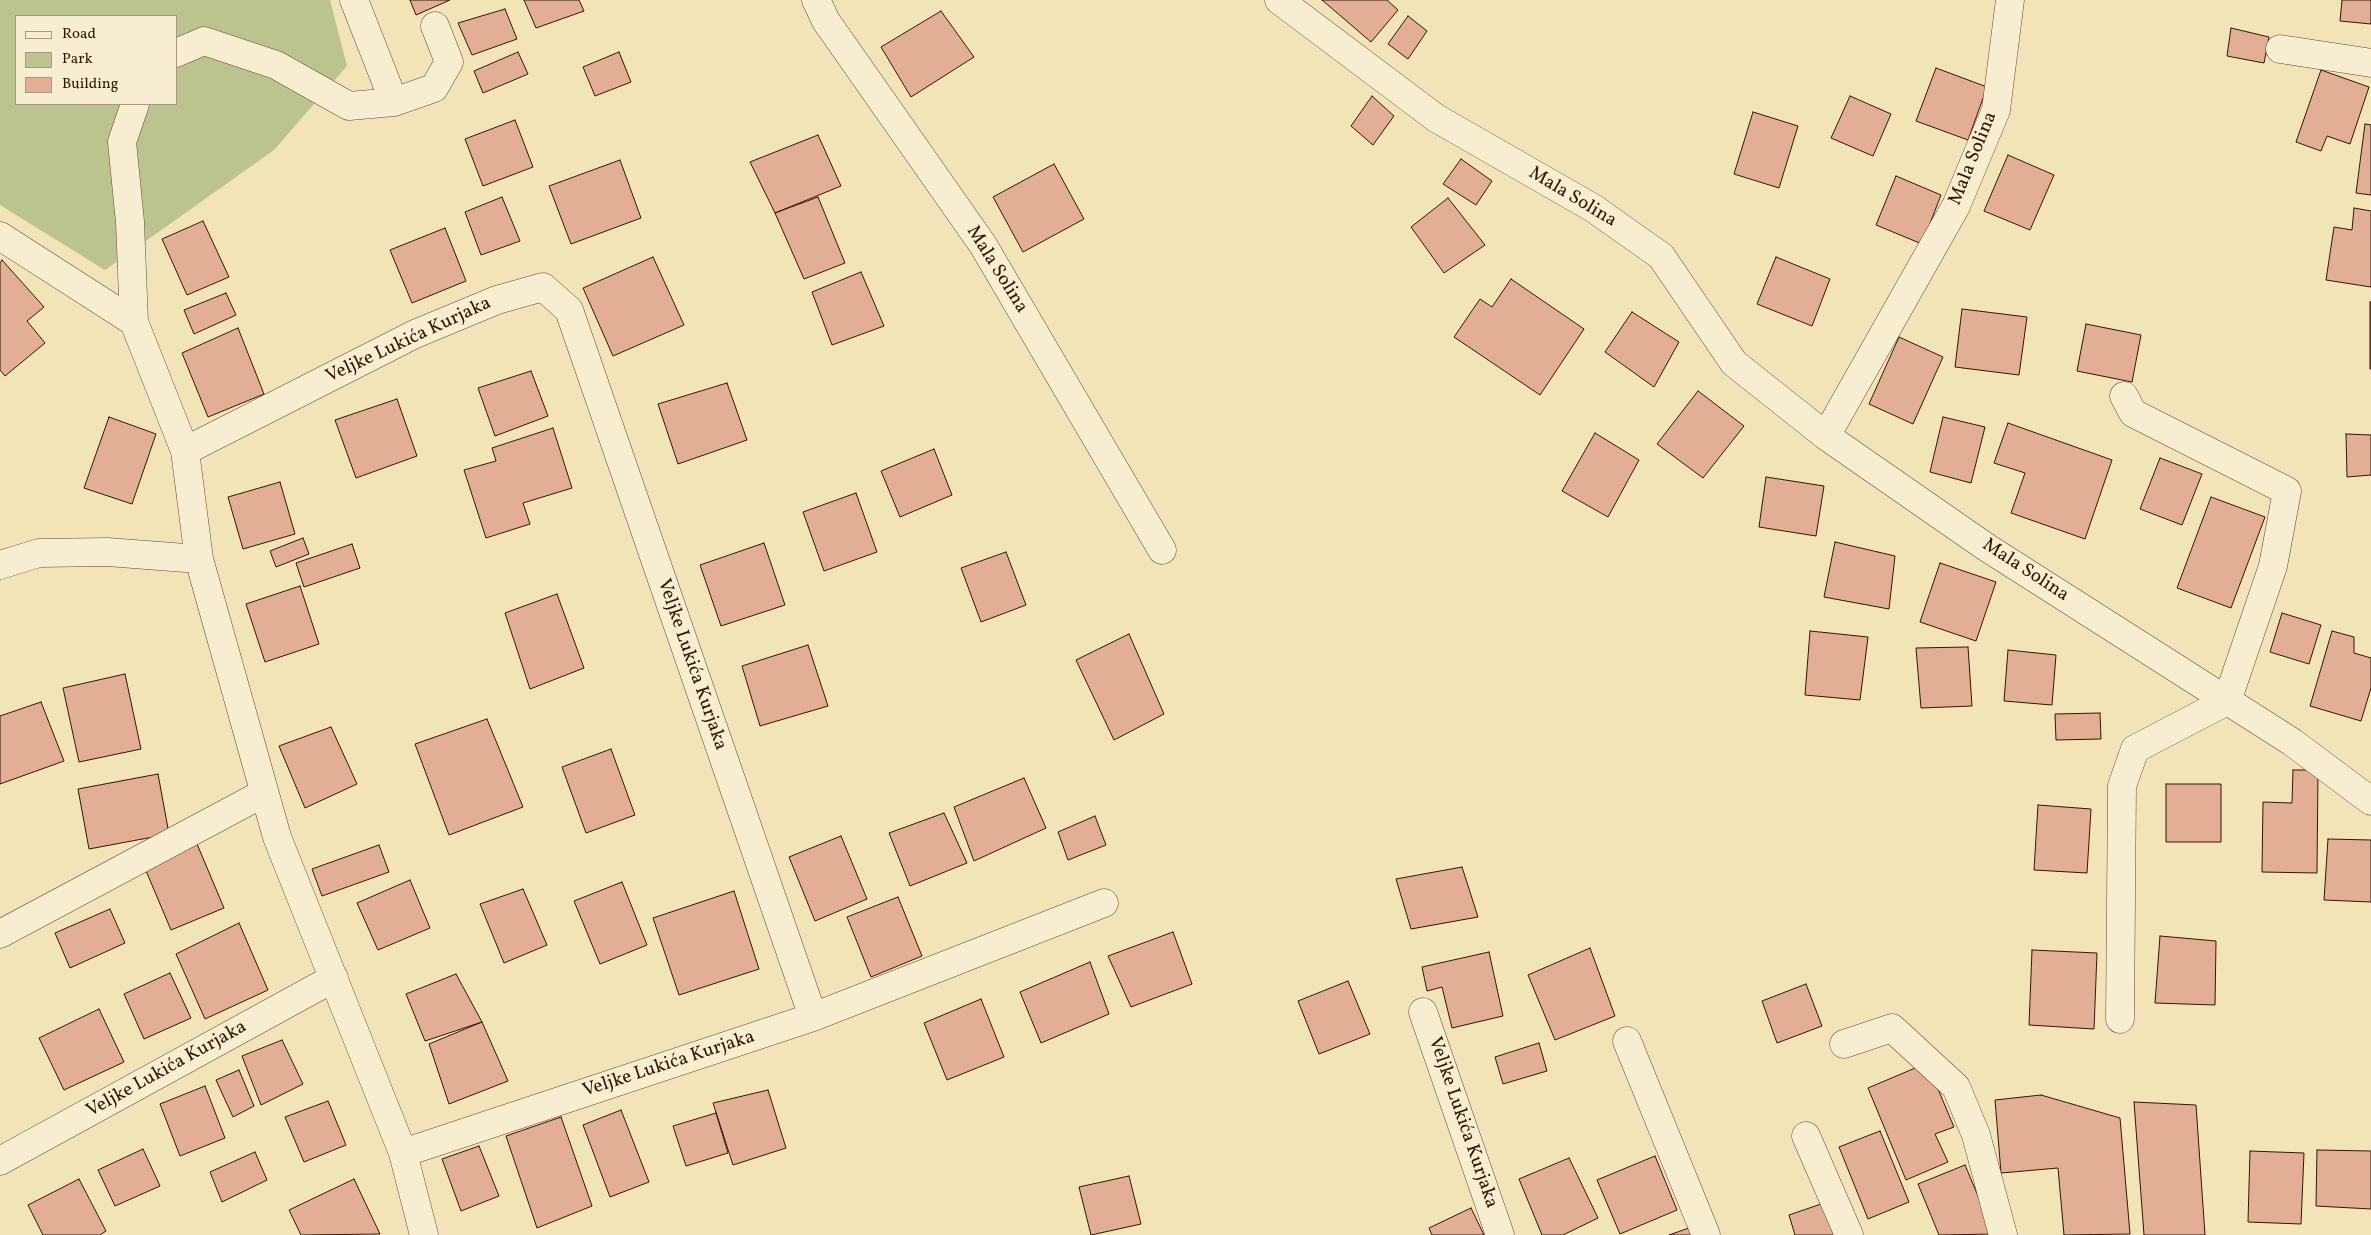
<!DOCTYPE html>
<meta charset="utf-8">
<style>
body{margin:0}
#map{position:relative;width:2371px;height:1235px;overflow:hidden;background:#f2e3b8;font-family:Vollkorn,serif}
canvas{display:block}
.legend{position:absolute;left:15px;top:15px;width:162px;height:90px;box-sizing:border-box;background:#f7edd1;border:1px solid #a8977d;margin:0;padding:6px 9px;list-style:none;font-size:15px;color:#321700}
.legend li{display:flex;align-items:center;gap:10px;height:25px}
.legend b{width:25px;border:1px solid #a8977d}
</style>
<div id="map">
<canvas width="2371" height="1235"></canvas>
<ul class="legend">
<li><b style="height:6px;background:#f7edd1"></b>Road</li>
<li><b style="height:14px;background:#bbc48e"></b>Park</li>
<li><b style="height:14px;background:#e2af95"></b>Building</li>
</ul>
</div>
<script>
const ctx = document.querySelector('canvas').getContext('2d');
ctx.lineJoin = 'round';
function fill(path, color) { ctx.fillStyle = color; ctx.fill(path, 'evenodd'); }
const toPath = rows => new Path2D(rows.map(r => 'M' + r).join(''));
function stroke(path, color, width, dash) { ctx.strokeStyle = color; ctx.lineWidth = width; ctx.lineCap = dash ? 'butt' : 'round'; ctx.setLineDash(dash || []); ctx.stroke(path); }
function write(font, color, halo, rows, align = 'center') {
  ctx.font = font + ' Vollkorn,serif'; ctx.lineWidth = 4.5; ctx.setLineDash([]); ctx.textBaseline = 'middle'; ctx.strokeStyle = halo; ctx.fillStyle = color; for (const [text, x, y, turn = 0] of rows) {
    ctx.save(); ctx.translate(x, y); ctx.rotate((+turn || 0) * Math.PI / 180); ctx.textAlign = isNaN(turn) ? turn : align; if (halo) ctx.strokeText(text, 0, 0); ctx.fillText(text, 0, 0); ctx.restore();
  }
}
const green = toPath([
 [0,0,330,0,347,66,274,150,105,270,0,205],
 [16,16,176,16,176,104,16,104]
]);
const building = toPath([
 [410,0,450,0,416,15,410,0],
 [524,0,579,0,584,11,536,28,524,0],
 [1322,0,1387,0,1398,10,1371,42,1322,0],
 [2342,0,2371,0,2371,24,2340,21,2342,0],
 [505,9,517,39,472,55,458,23,505,9],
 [941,11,974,57,911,97,881,47,941,11],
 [1408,16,1427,31,1408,59,1388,44,1408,16],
 [2231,28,2269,37,2264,63,2227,56,2231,28],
 [518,52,528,74,483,93,474,71,518,52],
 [619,52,631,82,595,96,583,67,619,52],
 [1936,68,1987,87,1968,140,1916,121,1936,68],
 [2321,70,2369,87,2350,144,2327,136,2321,151,2296,142,2321,70],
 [1372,96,1394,116,1373,145,1351,126,1372,96],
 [1850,96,1891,114,1873,156,1831,138,1850,96],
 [1753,112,1798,126,1779,188,1734,174,1753,112],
 [515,120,533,167,483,186,465,139,515,120],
 [2365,124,2371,125,2371,195,2356,193,2365,124],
 [818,135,841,186,775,213,750,162,818,135],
 [2008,155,2054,175,2030,230,1984,211,2008,155],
 [1461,159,1492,181,1476,205,1443,184,1461,159],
 [620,160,641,218,571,244,549,186,620,160],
 [1054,164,1084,219,1023,252,993,197,1054,164],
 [1896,176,1941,195,1922,244,1876,225,1896,176],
 [502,197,520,241,481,255,465,212,502,197],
 [818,197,845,263,804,279,775,213,818,197],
 [1448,198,1485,245,1444,273,1411,227,1448,198],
 [2354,208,2371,211,2371,287,2326,280,2334,227,2352,230,2354,208],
 [203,221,229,277,187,295,162,239,203,221],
 [445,228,466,281,412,303,390,250,445,228],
 [653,257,684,325,613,356,583,288,653,257],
 [1776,257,1830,279,1812,326,1757,304,1776,257],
 [2,260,44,307,27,321,45,343,5,376,0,370,0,263,2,260],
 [861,272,884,326,832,345,812,292,861,272],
 [1511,279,1584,329,1540,395,1454,337,1480,299,1492,307,1511,279],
 [226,293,236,315,194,334,184,310,226,293],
 [2370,302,2371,302,2371,369,2370,369,2370,302],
 [1962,309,2027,317,2019,375,1955,367,1962,309],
 [1632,312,1679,342,1654,387,1605,352,1632,312],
 [2086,324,2141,335,2132,382,2077,371,2086,324],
 [238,328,264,394,208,417,182,353,238,328],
 [1899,337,1943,357,1913,424,1869,404,1899,337],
 [531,371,548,416,495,436,478,388,531,371],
 [727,383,747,440,678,464,658,404,727,383],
 [1698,391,1744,426,1703,478,1657,444,1698,391],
 [397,399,417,456,356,478,335,420,397,399],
 [109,417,156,434,132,504,84,488,109,417],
 [1943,417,1985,427,1971,483,1930,472,1943,417],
 [2008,423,2112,460,2085,539,2011,513,2025,473,1994,463,2008,423],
 [553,428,572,488,523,503,530,524,486,538,464,470,496,461,492,448,553,428],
 [1595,433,1639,460,1608,517,1562,491,1595,433],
 [2346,434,2371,435,2371,475,2347,477,2346,434],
 [934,449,952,495,900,517,881,471,934,449],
 [2160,458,2202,474,2182,525,2140,509,2160,458],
 [1766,477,1824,486,1816,536,1759,527,1766,477],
 [280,482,295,534,243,549,228,497,280,482],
 [856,493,877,552,824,571,803,512,856,493],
 [2211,497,2265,517,2231,608,2177,588,2211,497],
 [303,538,309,554,276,567,270,551,303,538],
 [1835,542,1895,556,1889,609,1824,597,1835,542],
 [764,543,785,605,721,626,700,565,764,543],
 [352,544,360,568,304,587,296,563,352,544],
 [1006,552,1026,605,981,622,961,568,1006,552],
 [1940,563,1996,582,1976,641,1920,622,1940,563],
 [300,586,319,644,265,662,246,604,300,586],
 [557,594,584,668,530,689,505,613,557,594],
 [2282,613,2321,625,2309,664,2270,652,2282,613],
 [1810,631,1868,637,1860,700,1805,695,1810,631],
 [2332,631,2354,637,2354,653,2371,658,2371,688,2361,721,2310,706,2332,631],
 [1129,634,1164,714,1114,740,1076,660,1129,634],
 [808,645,828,706,760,726,742,666,808,645],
 [1968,647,1972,706,1921,708,1916,648,1968,647],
 [2008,650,2056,655,2052,705,2004,701,2008,650],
 [125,674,141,749,79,762,63,688,125,674],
 [41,702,64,761,0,784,0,716,41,702],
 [2100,713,2101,739,2056,740,2055,714,2100,713],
 [487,719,523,807,449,835,415,744,487,719],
 [331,727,357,784,305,808,279,746,331,727],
 [611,749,635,815,586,833,562,767,611,749],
 [2293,770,2318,770,2317,873,2262,872,2263,802,2292,803,2293,770],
 [158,774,169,834,89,849,78,789,158,774],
 [1024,778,1046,828,974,861,954,807,1024,778],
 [2166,784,2221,784,2221,842,2166,842,2166,784],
 [2038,805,2091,809,2087,873,2034,870,2038,805],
 [944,813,967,863,910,886,889,833,944,813],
 [1095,816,1106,845,1068,860,1058,832,1095,816],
 [841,836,867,899,815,921,789,857,841,836],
 [2328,839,2371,840,2371,902,2324,900,2328,839],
 [197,844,224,908,171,930,144,866,197,844],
 [379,845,389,872,322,896,312,869,379,845],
 [1462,867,1478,917,1411,929,1396,879,1462,867],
 [410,880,430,928,378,950,357,903,410,880],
 [622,882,647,945,600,964,574,901,622,882],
 [523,889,547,945,504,963,480,904,523,889],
 [734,891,759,969,679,995,653,918,734,891],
 [898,897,922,956,871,977,847,917,898,897],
 [110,909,125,943,70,968,55,933,110,909],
 [239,923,268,990,205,1019,176,954,239,923],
 [1173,932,1192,984,1131,1007,1108,956,1173,932],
 [2160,936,2216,941,2215,1005,2155,1003,2160,936],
 [1590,948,1615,1016,1555,1040,1528,975,1590,948],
 [2032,950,2097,953,2094,1029,2029,1025,2032,950],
 [1489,952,1503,1016,1452,1028,1442,987,1427,991,1422,967,1489,952],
 [1090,962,1109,1014,1041,1043,1020,992,1090,962],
 [170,973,191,1018,144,1039,124,994,170,973],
 [456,974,482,1022,425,1041,406,994,456,974],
 [1348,981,1370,1034,1319,1054,1298,1001,1348,981],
 [1806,984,1822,1026,1777,1043,1762,1001,1806,984],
 [981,999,1004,1057,947,1080,924,1023,981,999],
 [99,1009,124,1062,64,1090,39,1038,99,1009],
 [482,1022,508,1081,449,1104,429,1044,482,1022],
 [282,1040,303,1084,261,1105,242,1056,282,1040],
 [1539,1043,1547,1071,1503,1084,1495,1057,1539,1043],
 [1927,1063,1954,1127,1935,1134,1948,1162,1906,1180,1868,1088,1927,1063],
 [239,1070,254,1106,233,1117,216,1080,239,1070],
 [205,1086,225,1138,180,1156,160,1104,205,1086],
 [768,1090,786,1148,733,1165,713,1103,768,1090],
 [2041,1095,2120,1118,2130,1234,2064,1235,2058,1168,2001,1173,1995,1100,2041,1095],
 [328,1101,346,1145,304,1162,285,1117,328,1101],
 [2134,1102,2196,1105,2205,1235,2144,1235,2134,1102],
 [621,1110,649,1182,610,1197,583,1125,621,1110],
 [716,1113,728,1153,686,1166,673,1126,716,1113],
 [561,1117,592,1206,537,1228,506,1136,561,1117],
 [1880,1131,1909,1202,1868,1219,1839,1147,1880,1131],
 [479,1146,499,1196,461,1211,442,1159,479,1146],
 [143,1149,160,1186,115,1206,98,1170,143,1149],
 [2317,1150,2371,1151,2371,1209,2316,1206,2317,1150],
 [2250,1151,2304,1153,2301,1224,2248,1222,2250,1151],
 [255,1152,267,1180,222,1202,210,1172,255,1152],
 [1655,1156,1677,1210,1620,1234,1597,1180,1655,1156],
 [1569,1158,1598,1218,1563,1235,1542,1235,1519,1179,1569,1158],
 [1965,1165,1994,1234,1939,1235,1918,1184,1965,1165],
 [1129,1176,1141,1224,1091,1235,1079,1187,1129,1176],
 [79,1179,106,1231,100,1235,43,1235,28,1205,79,1179],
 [354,1179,380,1234,301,1235,289,1210,354,1179],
 [1824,1203,1834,1235,1795,1235,1789,1215,1824,1203],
 [1471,1208,1484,1235,1432,1235,1429,1228,1471,1208],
 [1689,1228,1691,1235,1669,1235,1689,1228]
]);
const street = toPath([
 [816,0,826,21,983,245,1162,550],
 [1279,0,1436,118,1593,208,1661,256,1734,363,1826,436,1986,547,2292,742,2371,801],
 [2280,49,2371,63],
 [176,53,204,41,276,65,349,106,394,102,354,0],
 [394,102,434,88,449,62,435,26],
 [0,236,134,322,185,451,199,559,277,837,403,1153,424,1235],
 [134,322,130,222,122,142,135,104],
 [1826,436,1956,206,1996,110,2010,0],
 [185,451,415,334,497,300,543,287,569,310,813,1017,403,1153],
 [0,565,39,553,107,552,199,559],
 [0,934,264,793],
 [1423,1012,1500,1235],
 [813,1017,1104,903],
 [2120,1019,2122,786,2135,749,2227,701,2273,566,2287,491,2133,413,2124,396],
 [1627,1041,1706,1235],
 [1844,1044,1892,1028,1956,1087,1976,1135,2003,1235],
 [1806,1136,1849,1235],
 [0,1161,334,978]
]);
const streetNames = [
 ["Mala Solina",1974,159,-68],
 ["Mala Solina",1572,198,31],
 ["Mala Solina",996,270,58],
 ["Veljke Lukića Kurjaka",409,341,-25],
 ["Mala Solina",2025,571,33],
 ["Veljke Lukića Kurjaka",691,665,71],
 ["Veljke Lukića Kurjaka",669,1065,-18],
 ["Veljke Lukića Kurjaka",167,1070,-29],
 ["Veljke Lukića Kurjaka",1462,1123,71]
];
fill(green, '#bbc48e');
fill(building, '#e2af95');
stroke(building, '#321700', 1);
stroke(street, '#624a2e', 29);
stroke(street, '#f7edd1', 28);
write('19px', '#321700', '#f7edd1', streetNames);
</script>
